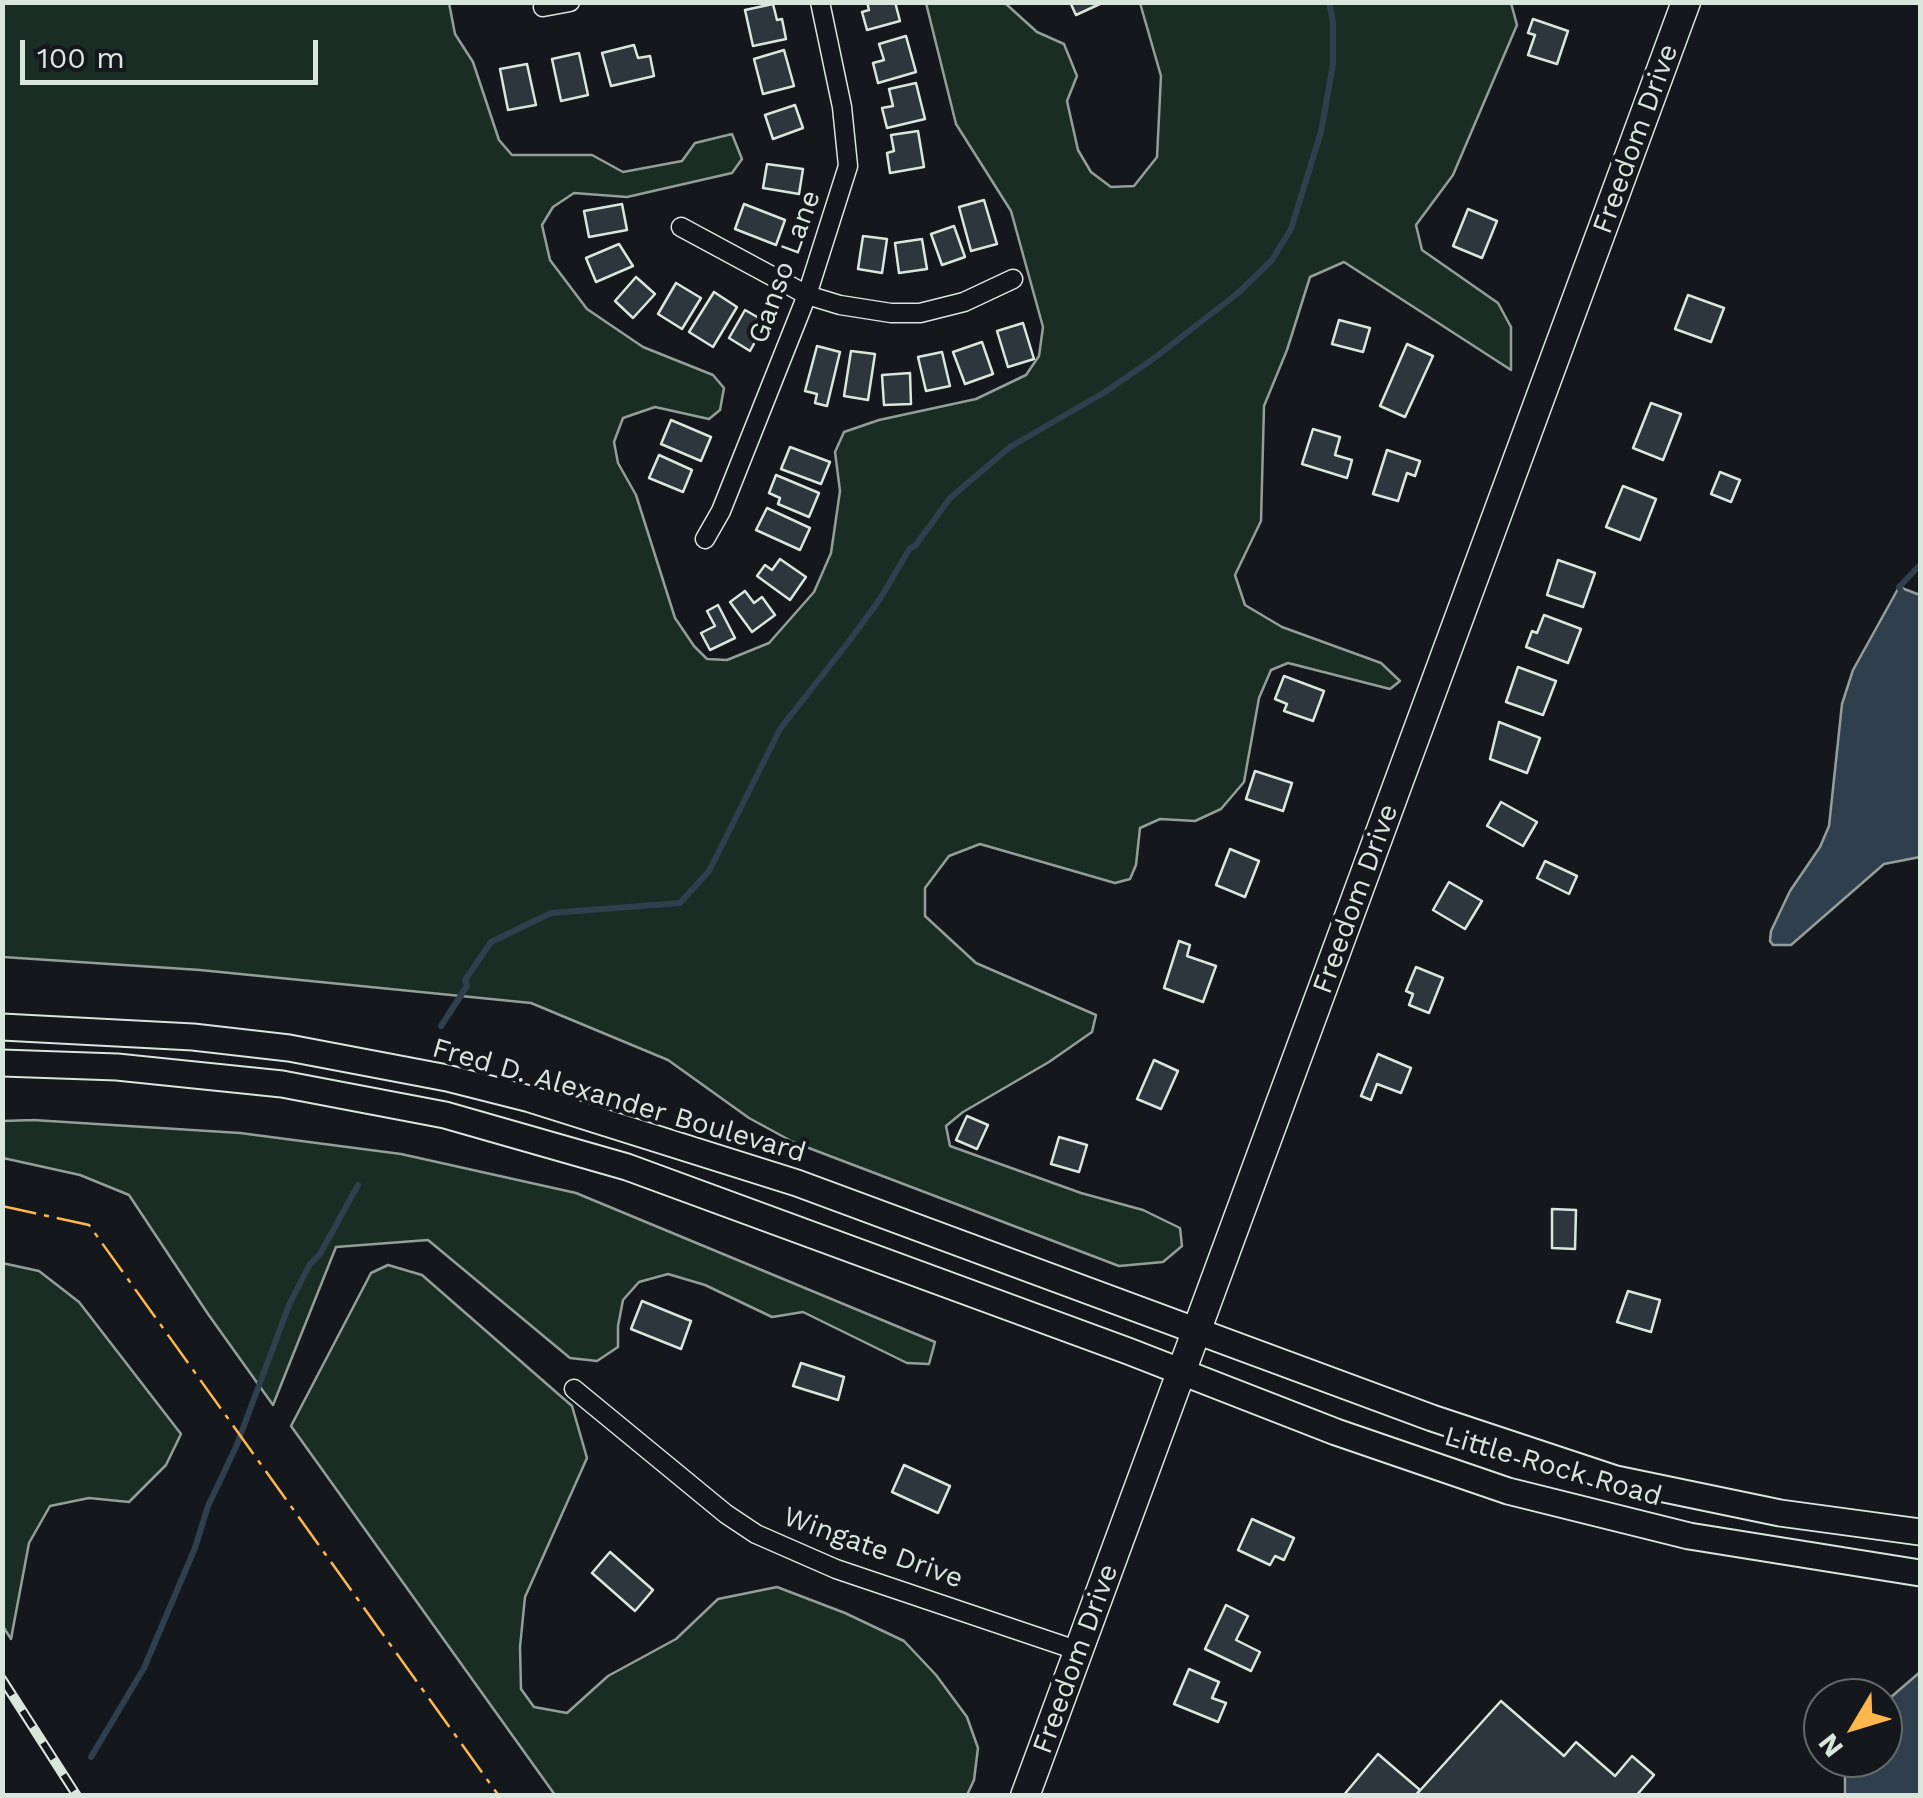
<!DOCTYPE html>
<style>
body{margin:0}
#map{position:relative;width:1923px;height:1798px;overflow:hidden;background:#14181c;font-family:"Work Sans",sans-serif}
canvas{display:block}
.frame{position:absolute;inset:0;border:5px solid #d8e6dc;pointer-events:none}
.north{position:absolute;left:1803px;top:1678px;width:100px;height:100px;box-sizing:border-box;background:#14181c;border:2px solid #626a69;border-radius:50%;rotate:232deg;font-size:28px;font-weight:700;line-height:40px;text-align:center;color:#d8e6dc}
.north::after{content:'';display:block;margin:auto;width:35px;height:45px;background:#ffb74d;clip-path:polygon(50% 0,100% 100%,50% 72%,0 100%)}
.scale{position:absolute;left:20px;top:40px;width:298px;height:45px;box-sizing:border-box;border:5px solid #d8e6dc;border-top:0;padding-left:12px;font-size:30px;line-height:35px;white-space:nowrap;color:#d8e6dc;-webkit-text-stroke:8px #14181c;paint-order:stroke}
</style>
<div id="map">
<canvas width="1923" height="1798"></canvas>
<div class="frame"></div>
<div class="north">N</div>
<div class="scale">100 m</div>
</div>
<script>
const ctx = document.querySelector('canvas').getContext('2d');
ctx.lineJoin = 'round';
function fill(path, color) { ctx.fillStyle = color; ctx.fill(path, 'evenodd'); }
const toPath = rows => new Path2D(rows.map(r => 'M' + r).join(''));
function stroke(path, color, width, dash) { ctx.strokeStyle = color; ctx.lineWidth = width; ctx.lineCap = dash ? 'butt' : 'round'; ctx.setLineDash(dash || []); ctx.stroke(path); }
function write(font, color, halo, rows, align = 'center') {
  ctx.font = font + ' "Work Sans",sans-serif'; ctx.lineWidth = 8; ctx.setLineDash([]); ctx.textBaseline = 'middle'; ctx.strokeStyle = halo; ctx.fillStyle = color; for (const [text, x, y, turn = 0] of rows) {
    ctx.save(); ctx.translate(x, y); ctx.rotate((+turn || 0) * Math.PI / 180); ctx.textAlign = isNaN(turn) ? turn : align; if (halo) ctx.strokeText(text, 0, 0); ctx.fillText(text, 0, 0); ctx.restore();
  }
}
const green = toPath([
 [2,3,449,3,455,34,473,62,499,140,512,155,592,155,623,172,682,161,695,143,732,134,742,159,732,173,627,197,574,193,553,207,542,225,550,260,587,309,643,347,713,375,724,388,720,410,709,419,655,407,623,418,614,442,618,463,636,495,675,618,694,646,707,659,727,660,769,643,814,592,831,553,840,491,835,452,844,432,879,420,976,399,1026,375,1039,356,1043,327,1011,211,956,124,926,3,1005,3,1037,32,1064,44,1077,76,1067,101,1078,150,1091,172,1111,187,1134,186,1157,157,1161,76,1140,3,1511,3,1517,25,1453,175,1416,225,1422,250,1498,303,1511,327,1511,370,1344,262,1310,277,1287,350,1264,406,1261,521,1235,575,1245,605,1282,627,1381,663,1400,681,1390,689,1288,663,1271,670,1259,698,1244,782,1221,809,1195,821,1160,819,1140,828,1136,865,1130,879,1115,883,980,844,949,856,925,888,925,916,976,963,1096,1015,1092,1032,1049,1062,963,1112,946,1126,950,1146,1081,1193,1143,1210,1180,1228,1182,1246,1163,1262,1119,1266,793,1142,749,1118,668,1060,531,1003,200,970,3,957,2,3],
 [33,1120,240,1133,401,1154,576,1193,935,1342,929,1364,907,1363,803,1312,772,1317,705,1285,668,1274,639,1282,623,1300,618,1326,618,1347,597,1361,570,1358,428,1240,336,1247,273,1405,208,1314,129,1195,80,1175,3,1158,3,1121,33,1120],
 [2,1263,39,1271,79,1302,181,1434,166,1465,129,1502,89,1498,50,1506,29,1543,11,1639,2,1625,2,1263],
 [388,1265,422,1275,572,1406,587,1458,525,1597,520,1647,521,1689,534,1707,567,1713,608,1676,676,1639,718,1599,777,1587,845,1613,904,1641,936,1675,967,1717,978,1748,974,1780,967,1795,555,1795,291,1426,371,1273,388,1265]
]);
const water = toPath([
 [1899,587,1920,595,1920,857,1884,864,1791,945,1773,945,1770,941,1771,931,1790,891,1820,847,1829,826,1842,704,1853,670,1899,587],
 [1920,1672,1920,1795,1845,1795,1845,1758,1883,1758,1883,1704,1920,1672]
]);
const stream = toPath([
 [1902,593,1899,587,1920,565],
 [441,1026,467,986,465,980,491,942,551,913,680,903,709,871,780,729,850,640,880,599,910,548,915,546,950,498,1010,447,1105,392,1153,359,1238,293,1272,260,1291,229,1321,132,1333,64,1333,22,1329,2],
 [91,1757,144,1668,195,1548,208,1506,236,1447,289,1305,310,1264,320,1254,358,1185]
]);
const building = toPath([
 [867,2,895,2,900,21,867,30,862,12,869,10,867,2],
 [1070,2,1102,2,1102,3,1076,15,1070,2],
 [773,4,777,20,782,19,786,39,753,46,745,10,773,4],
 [1533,19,1568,31,1557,64,1528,55,1535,35,1528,33,1533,19],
 [906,36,916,72,878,83,873,63,884,60,879,44,906,36],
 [634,45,638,58,650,56,654,76,611,86,602,53,634,45],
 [784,50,794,86,763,94,754,59,784,50],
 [579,53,588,95,561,101,552,59,579,53],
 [527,64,536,105,508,110,500,69,527,64],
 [916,83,925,119,887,128,882,108,893,106,889,89,916,83],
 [795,105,803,128,773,139,765,115,795,105],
 [918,131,924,167,890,173,887,153,894,151,891,135,918,131],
 [767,164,803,169,799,194,763,188,767,164],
 [984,200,997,244,971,251,959,207,984,200],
 [622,204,627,230,589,237,584,211,622,204],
 [744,204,785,220,776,245,735,229,744,204],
 [1468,209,1497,221,1482,258,1453,246,1468,209],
 [954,226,965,257,942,265,931,234,954,226],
 [863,236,887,239,882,273,858,269,863,236],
 [922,239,927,269,899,273,895,243,922,239],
 [619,244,633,266,596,282,586,258,619,244],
 [636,277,655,294,633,318,615,301,636,277],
 [676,283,701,298,682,329,658,314,676,283],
 [714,292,737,307,713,347,689,332,714,292],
 [1688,295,1724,308,1711,342,1675,329,1688,295],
 [745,310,766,322,750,351,729,338,745,310],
 [1339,320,1370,328,1363,352,1332,344,1339,320],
 [1023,323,1034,359,1008,367,997,331,1023,323],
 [982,342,993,374,965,384,953,352,982,342],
 [1407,344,1433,356,1405,417,1380,406,1407,344],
 [817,346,840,352,827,406,815,403,817,394,805,391,817,346],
 [851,351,875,354,868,400,844,396,851,351],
 [942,352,950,386,926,391,918,357,942,352],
 [910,373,911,404,884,405,882,375,910,373],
 [1651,403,1681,414,1663,460,1633,448,1651,403],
 [671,420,711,437,701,461,661,444,671,420],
 [1313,429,1340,437,1335,455,1352,460,1347,478,1302,464,1313,429],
 [790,447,830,462,821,484,781,469,790,447],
 [1387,450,1420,461,1415,476,1407,473,1398,501,1373,494,1387,450],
 [659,455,692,470,683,492,649,478,659,455],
 [1720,472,1740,480,1731,502,1711,494,1720,472],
 [776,475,819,493,809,517,778,504,780,498,769,493,776,475],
 [1623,486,1656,499,1640,540,1606,527,1623,486],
 [767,508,810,528,800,550,756,530,767,508],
 [780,559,806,577,790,600,757,576,765,565,772,570,780,559],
 [1558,560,1595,573,1583,607,1547,595,1558,560],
 [745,591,754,603,762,597,775,615,752,632,730,602,745,591],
 [718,605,735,638,710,650,701,633,715,626,707,611,718,605],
 [1544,615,1581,629,1568,663,1526,647,1532,631,1537,633,1544,615],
 [1518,667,1556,681,1543,715,1506,702,1518,667],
 [1284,676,1324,691,1313,721,1284,711,1287,704,1275,699,1284,676],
 [1499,722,1540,738,1527,773,1490,759,1499,722],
 [1255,771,1292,783,1283,811,1246,799,1255,771],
 [1501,802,1537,822,1523,846,1487,826,1501,802],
 [1230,849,1259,861,1245,897,1216,885,1230,849],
 [1545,861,1577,876,1569,894,1537,878,1545,861],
 [1449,882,1482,901,1465,929,1433,910,1449,882],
 [1179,941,1190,945,1187,956,1216,966,1203,1002,1164,988,1179,941],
 [1416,967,1443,978,1429,1013,1409,1005,1413,994,1406,991,1416,967],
 [1378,1054,1411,1068,1401,1093,1377,1084,1371,1100,1361,1096,1378,1054],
 [1154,1060,1178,1071,1161,1109,1137,1099,1154,1060],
 [967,1116,988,1125,977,1149,956,1140,967,1116],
 [1059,1137,1087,1145,1079,1172,1051,1164,1059,1137],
 [1552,1209,1576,1210,1575,1249,1552,1248,1552,1209],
 [1628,1291,1660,1300,1651,1332,1617,1322,1628,1291],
 [642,1301,691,1321,681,1349,631,1329,642,1301],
 [801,1363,844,1377,838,1400,793,1386,801,1363],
 [904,1465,950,1486,938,1513,892,1492,904,1465],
 [1252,1519,1294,1538,1284,1560,1275,1556,1270,1565,1238,1550,1252,1519],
 [610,1552,653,1590,635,1611,592,1573,610,1552],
 [1226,1605,1248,1616,1236,1640,1260,1652,1251,1671,1205,1649,1226,1605],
 [1189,1669,1219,1682,1212,1698,1226,1703,1218,1722,1174,1704,1189,1669],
 [1501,1701,1564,1756,1576,1742,1615,1776,1632,1756,1654,1775,1636,1796,1415,1796,1501,1701],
 [1378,1754,1420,1790,1415,1796,1343,1796,1378,1754]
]);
const street = toPath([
 [543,7,570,2],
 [681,227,807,295,840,305,891,313,920,313,964,302,1013,279],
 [705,539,721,511,807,295,848,166,842,107,820,2],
 [574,1389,726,1514,756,1534,836,1569,1079,1651]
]);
const secondary = toPath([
 [2,1027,193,1037,289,1048,447,1078,530,1099,797,1183,1432,1418,1616,1479,1780,1513,1920,1532],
 [2,1063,117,1067,282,1084,445,1115,627,1167,1128,1351,1336,1432,1508,1491,1689,1536,1920,1573]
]);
const primary = toPath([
 [1025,1796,1686,2]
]);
const rail = toPath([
 [2,1679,77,1796]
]);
const power = toPath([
 [2,1206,89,1225,499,1796]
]);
const streetNames = [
 ["Freedom Drive",1636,139,-70],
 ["Ganso Lane",785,267,-70],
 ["Freedom Drive",1356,899,-70],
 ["Fred D. Alexander Boulevard",619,1101,16],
 ["Little Rock Road",1553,1467,16],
 ["Wingate Drive",873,1548,20],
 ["Freedom Drive",1076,1659,-70]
];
fill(green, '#1a2d24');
stroke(green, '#939e99', 2.5);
fill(water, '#2f3f4d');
stroke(water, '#939e99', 2.5);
stroke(stream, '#2f3f4d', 6);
fill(building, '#2c363c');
stroke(building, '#d8e6dc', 2.5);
stroke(street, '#d8e6dc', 21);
stroke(secondary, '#d8e6dc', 29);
stroke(primary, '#d8e6dc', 31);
stroke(street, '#14181c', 18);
stroke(secondary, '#14181c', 25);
stroke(primary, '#14181c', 28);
stroke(rail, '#d8e6dc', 10);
stroke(rail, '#14181c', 6, [19]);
stroke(power, '#ffb74d', 2.5, [35, 8, 5, 8]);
write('28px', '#d8e6dc', '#14181c', streetNames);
</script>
